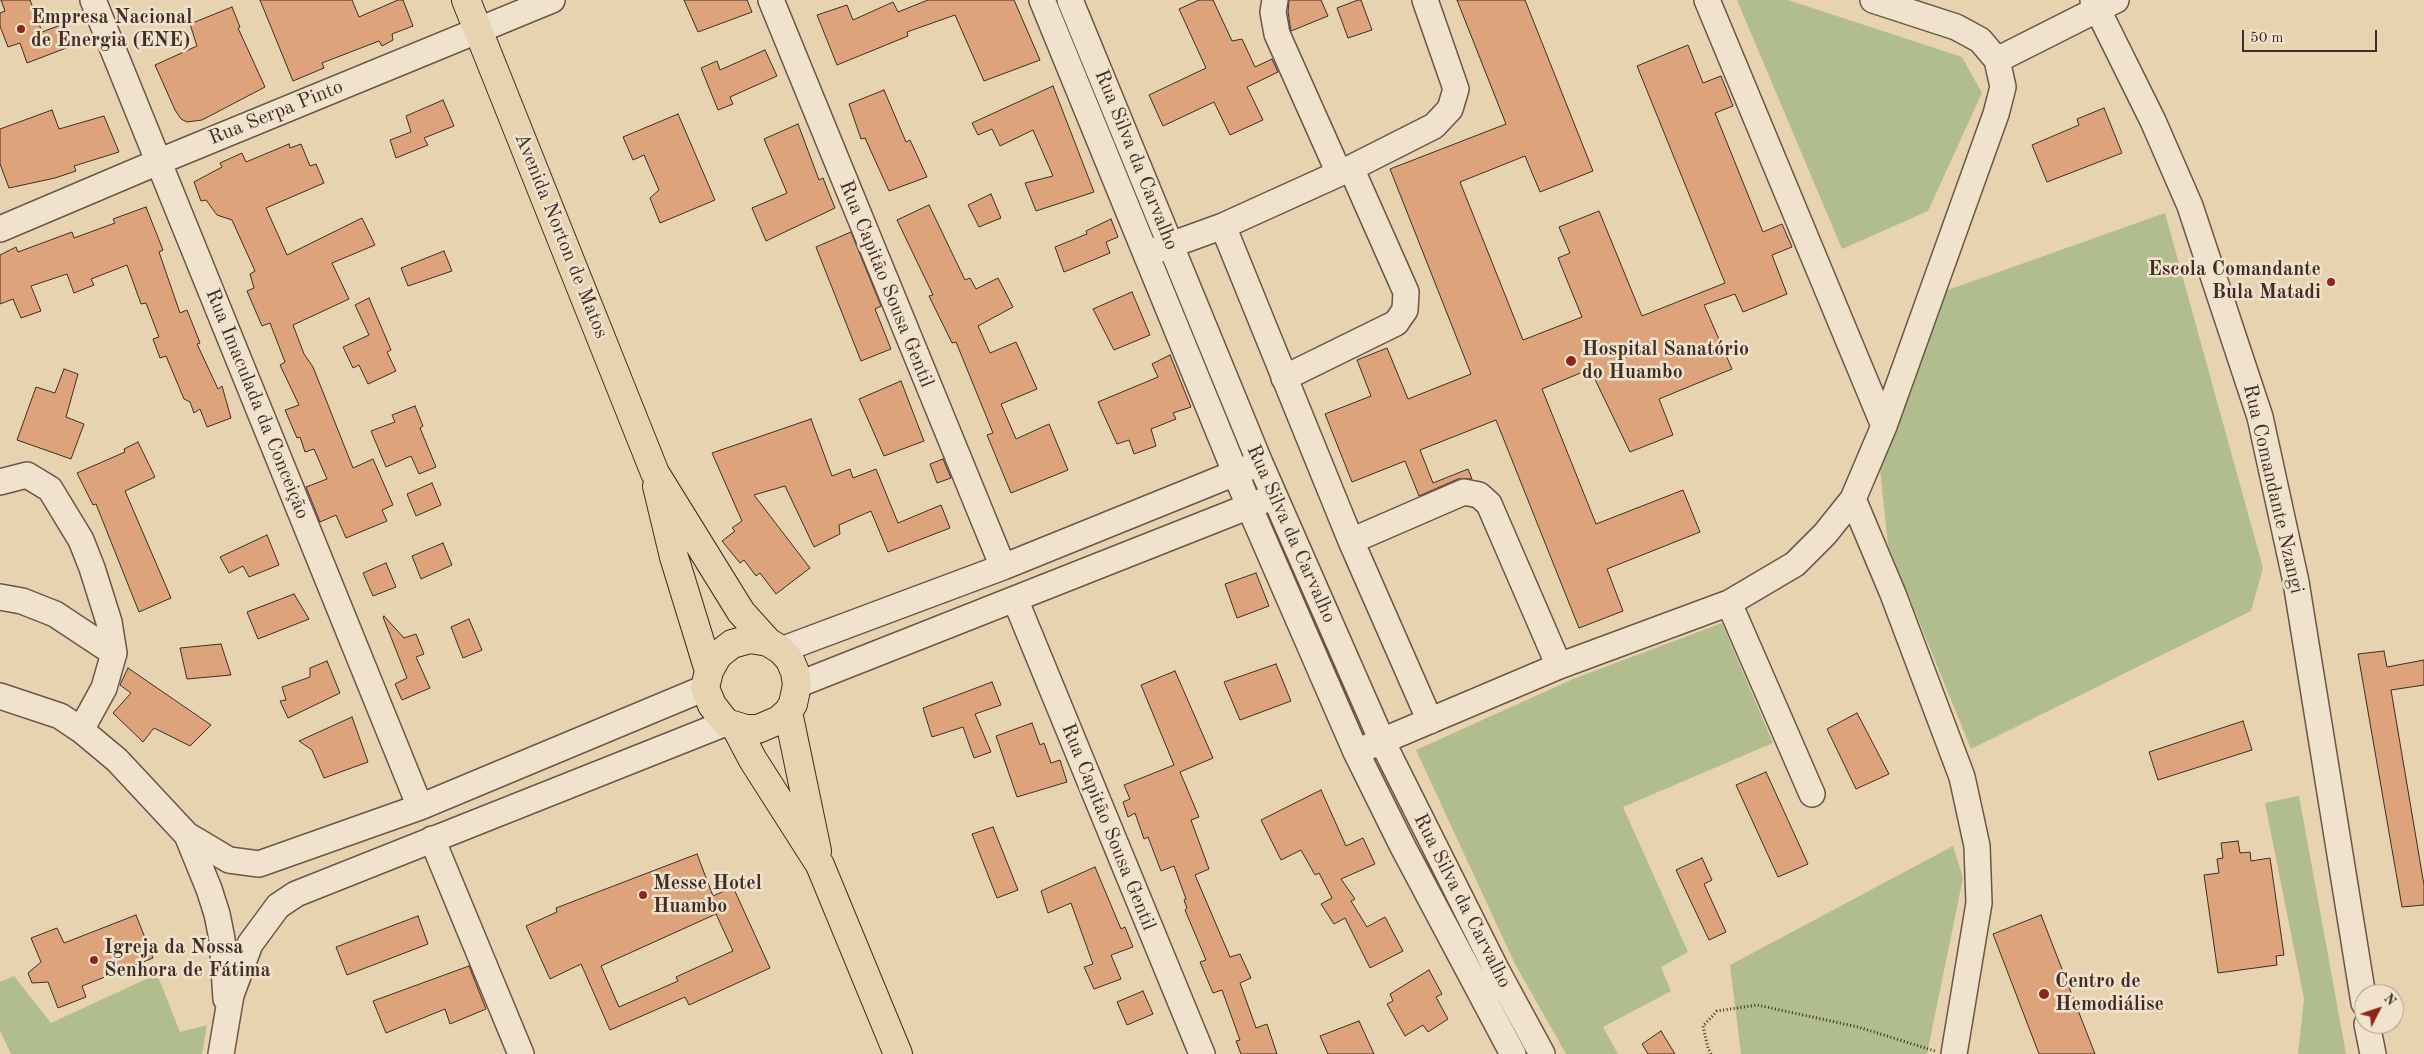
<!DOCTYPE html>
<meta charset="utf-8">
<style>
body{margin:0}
#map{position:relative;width:2424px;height:1054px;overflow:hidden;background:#e8d3b0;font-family:"Old Standard TT",serif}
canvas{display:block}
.north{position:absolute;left:2354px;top:984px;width:50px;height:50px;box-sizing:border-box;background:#f0e2cc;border:1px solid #a99a8a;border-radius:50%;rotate:49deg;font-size:14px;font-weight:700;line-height:20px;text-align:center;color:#3f2d27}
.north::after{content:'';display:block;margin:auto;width:18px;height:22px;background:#8f2418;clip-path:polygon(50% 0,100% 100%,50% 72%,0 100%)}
.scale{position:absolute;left:2242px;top:30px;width:135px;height:22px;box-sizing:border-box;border:2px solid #3f2d27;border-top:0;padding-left:6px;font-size:15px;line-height:18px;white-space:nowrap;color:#3f2d27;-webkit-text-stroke:4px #f0e2cc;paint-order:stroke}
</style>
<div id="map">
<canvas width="2424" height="1054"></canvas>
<div class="north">N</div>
<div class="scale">50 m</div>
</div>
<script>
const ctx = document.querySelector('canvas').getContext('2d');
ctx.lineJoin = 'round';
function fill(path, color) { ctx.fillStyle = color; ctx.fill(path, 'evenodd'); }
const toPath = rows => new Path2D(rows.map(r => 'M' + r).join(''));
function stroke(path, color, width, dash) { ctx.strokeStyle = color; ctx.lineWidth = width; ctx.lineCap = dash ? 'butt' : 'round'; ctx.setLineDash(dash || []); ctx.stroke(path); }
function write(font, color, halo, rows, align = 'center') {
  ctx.font = font + ' "Old Standard TT",serif'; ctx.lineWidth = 5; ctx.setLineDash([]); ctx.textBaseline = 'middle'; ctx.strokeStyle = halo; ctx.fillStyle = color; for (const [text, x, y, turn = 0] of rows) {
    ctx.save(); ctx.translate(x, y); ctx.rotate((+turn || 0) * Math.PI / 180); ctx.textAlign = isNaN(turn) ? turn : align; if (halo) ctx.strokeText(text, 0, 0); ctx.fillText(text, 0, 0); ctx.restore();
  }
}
const green = toPath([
 [1737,0,1788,0,1962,57,1982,93,1928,211,1842,249],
 [2165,213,2263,568,2251,611,1971,749,1888,545,1880,469,1884,426,1931,296],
 [1722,623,1773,743,1623,807,1688,952,1661,967,1671,991,1603,1027,1618,1054,1566,1054,1515,964,1416,750,1573,679],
 [2299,796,2346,1054,2298,1054,2304,999,2265,803],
 [1953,846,1963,878,1927,1054,1741,1054,1730,965],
 [157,974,180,1032,207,1025,202,1054,11,1054,0,1031,0,982,14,976,51,1023]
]);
const building = toPath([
 [1,0,30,0,42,32,66,23,74,45,27,63,20,43,8,47,0,26,0,13,5,11,1,0],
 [260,0,352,0,359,17,398,0,403,0,413,26,392,34,393,40,382,46,379,41,322,63,324,68,293,81,260,0],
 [684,0,747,0,752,12,698,32,684,0],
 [928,0,1014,0,1040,60,984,81,955,15,907,32,908,36,837,65,817,15,847,5,853,20,893,2,898,12,928,0],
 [1199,0,1213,0,1232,41,1242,39,1255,67,1272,59,1278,72,1247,87,1263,120,1230,135,1214,102,1163,126,1149,95,1206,68,1179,9,1199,0],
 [1289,0,1321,0,1328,16,1291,31,1288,12,1289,0],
 [1358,0,1361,0,1372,30,1348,38,1337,8,1358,0],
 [1457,0,1525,0,1593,171,1540,192,1525,156,1460,182,1523,340,1582,317,1558,258,1570,253,1559,227,1599,211,1642,316,1725,283,1637,66,1688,45,1703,83,1721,76,1733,106,1715,113,1763,232,1782,224,1792,247,1772,255,1787,294,1743,312,1735,294,1704,305,1732,369,1659,399,1673,435,1630,452,1590,369,1542,389,1596,524,1683,490,1700,532,1607,569,1623,611,1579,628,1496,420,1420,450,1433,483,1468,469,1472,479,1458,479,1419,496,1405,461,1352,482,1325,414,1371,396,1357,360,1387,348,1408,399,1471,374,1390,169,1506,124,1457,0],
 [232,7,240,27,238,28,265,87,202,120,187,122,181,119,175,110,155,65,197,46,190,24,232,7],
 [765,50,777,76,730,97,733,104,718,110,701,68,717,61,720,70,765,50],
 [1053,86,1094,192,1036,211,1025,183,1053,176,1033,130,1000,146,992,129,978,135,972,123,1053,86],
 [884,90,906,142,910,140,927,177,889,191,865,138,861,139,849,104,884,90],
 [443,100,454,126,424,138,428,145,396,158,390,140,411,132,406,116,443,100],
 [2104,108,2122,153,2047,182,2032,145,2079,125,2077,119,2104,108],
 [52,110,59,129,104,116,119,152,74,166,76,171,55,178,9,188,0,164,0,129,52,110],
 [678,114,715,200,660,223,650,198,659,190,644,155,633,160,623,137,678,114],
 [798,124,819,180,823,178,835,208,766,241,752,208,787,193,764,139,798,124],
 [289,144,290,148,301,144,310,166,316,164,324,183,266,208,287,255,362,218,375,245,332,263,349,299,293,325,304,354,313,367,353,468,373,459,393,505,382,510,387,521,346,538,336,515,320,522,306,487,327,479,314,449,305,452,300,437,297,438,285,410,299,405,280,365,285,362,270,323,262,326,247,291,254,288,250,274,255,271,232,220,217,215,206,200,201,201,194,182,222,167,220,163,242,153,246,162,289,144],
 [991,194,1001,218,979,227,968,205,991,194],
 [929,205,965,280,970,278,976,289,998,278,1013,307,978,326,990,353,1016,342,1037,389,1001,404,1016,439,1049,424,1068,470,1011,493,987,435,993,433,956,342,952,343,929,296,933,295,897,220,929,205],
 [146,207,163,250,159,252,180,313,187,310,200,343,197,344,218,389,222,386,231,418,207,427,200,409,194,413,190,402,184,399,166,356,160,358,153,339,159,337,146,303,141,304,127,265,91,279,94,285,74,293,67,274,31,286,41,311,21,318,13,299,0,304,0,255,16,247,18,252,72,232,74,238,115,223,113,219,146,207],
 [1111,219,1118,237,1106,242,1110,253,1064,272,1055,247,1087,234,1086,231,1111,219],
 [851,232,881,306,875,309,891,349,861,361,816,247,851,232],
 [444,251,452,271,408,286,401,268,444,251],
 [1132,292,1150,335,1114,350,1093,309,1132,292],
 [369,298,391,350,387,352,396,371,368,384,359,365,353,368,343,347,369,335,355,305,369,298],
 [1170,355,1191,407,1173,413,1176,419,1151,429,1156,446,1134,454,1129,440,1117,444,1098,402,1158,377,1152,364,1170,355],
 [64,369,78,374,66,417,84,424,71,459,17,440,36,387,55,393,64,369],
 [901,381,924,441,884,456,859,399,901,381],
 [415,406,423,426,420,428,436,467,419,474,411,456,386,467,371,431,395,422,392,415,415,406],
 [811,419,832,476,850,469,853,478,876,469,898,523,941,505,950,528,888,552,871,511,839,525,840,534,814,547,785,486,754,495,810,568,776,594,760,573,756,576,744,560,740,563,722,541,735,531,732,528,742,521,712,453,811,419],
 [138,442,155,477,125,491,171,598,139,612,96,504,93,505,77,473,125,452,124,449,138,442],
 [943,459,951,478,937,483,930,464,943,459],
 [432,483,441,505,416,516,407,494,432,483],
 [267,535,279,565,249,577,243,566,229,573,220,557,267,535],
 [443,543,452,565,421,579,412,556,443,543],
 [386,563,396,587,373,596,363,573,386,563],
 [1256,573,1269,606,1237,618,1225,584,1256,573],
 [294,594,309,619,258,639,247,612,294,594],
 [384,616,404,638,416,634,424,654,416,657,430,688,402,700,395,684,407,678,383,617,384,616],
 [469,619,482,650,463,658,451,627,469,619],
 [221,644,231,675,187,679,180,648,221,644],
 [2384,651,2387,667,2424,660,2424,685,2391,690,2424,885,2424,905,2402,907,2358,654,2384,651],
 [327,661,340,693,288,718,280,701,286,700,282,687,310,677,310,668,327,661],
 [1276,664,1291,701,1240,720,1224,682,1276,664],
 [128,668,211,725,190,746,154,728,143,742,113,713,131,693,120,685,128,668],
 [1175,671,1213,758,1180,772,1199,817,1191,820,1209,869,1195,875,1230,957,1240,954,1251,978,1240,983,1256,1028,1267,1024,1277,1054,1241,1054,1236,1041,1240,1040,1222,990,1213,993,1200,962,1206,960,1185,910,1187,908,1184,900,1186,899,1174,866,1161,871,1148,837,1144,839,1135,813,1128,817,1123,802,1130,799,1124,785,1174,765,1141,685,1175,671],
 [992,682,1001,705,975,714,991,752,974,758,963,727,932,737,923,708,992,682],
 [1857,713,1889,774,1856,789,1827,729,1857,713],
 [352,717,368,762,324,778,312,750,299,741,352,717],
 [2243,721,2252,750,2158,780,2149,752,2243,721],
 [1032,723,1040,745,1044,743,1051,763,1060,760,1067,782,1017,797,996,736,1032,723],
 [1766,772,1808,864,1778,877,1736,785,1766,772],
 [1321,790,1346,846,1363,838,1375,864,1341,879,1355,899,1351,901,1367,927,1385,917,1403,951,1370,968,1345,918,1334,924,1321,904,1332,898,1319,873,1315,875,1301,850,1281,860,1261,820,1321,790],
 [993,827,1018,890,997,898,972,834,993,827],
 [2238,841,2240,853,2250,852,2251,861,2270,858,2284,955,2276,956,2277,965,2218,973,2204,875,2219,873,2217,859,2223,858,2221,843,2238,841],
 [697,854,713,896,733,887,770,968,689,1005,685,997,610,1030,581,964,550,979,526,926,557,912,556,908,697,854],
 [716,914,733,951,676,977,678,981,619,1007,601,966,716,914],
 [1702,858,1712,880,1704,884,1726,932,1709,940,1676,870,1702,858],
 [1095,867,1121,929,1125,927,1133,947,1111,955,1121,979,1094,989,1084,967,1093,964,1071,903,1048,913,1041,891,1095,867],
 [136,915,153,958,82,986,86,997,58,1008,48,982,32,983,28,973,41,962,31,938,57,928,64,943,136,915],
 [2041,915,2095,1054,2039,1054,1993,934,2041,915],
 [418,916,428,944,347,975,336,947,418,916],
 [469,966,486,1009,450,1024,445,1009,386,1033,373,1001,469,966],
 [1429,970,1442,994,1436,997,1448,1019,1428,1032,1423,1025,1405,1036,1387,1004,1393,1001,1390,994,1429,970],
 [1143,991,1153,1014,1127,1025,1117,1002,1143,991],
 [1359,1021,1374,1054,1328,1054,1320,1036,1359,1021],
 [1661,1031,1675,1054,1648,1054,1642,1044,1661,1031]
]);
const path = toPath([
 [1711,1054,1708,1048,1703,1026,1717,1011,1757,1005,1858,1027,1935,1051]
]);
const minor = toPath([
 [93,0,420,807],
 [771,0,1003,567],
 [1042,0,1249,506,1356,752,1403,847,1513,1054],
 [1070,0,1260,463,1382,741,1497,971,1542,1054],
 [1275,0,1273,12,1277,34,1339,173],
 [1425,0,1456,89,1450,109,1434,126,1351,168,1223,226,1351,541,1430,721],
 [1707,0,1884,426],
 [2093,0,2153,121,2190,206,2260,417,2296,582,2364,1003],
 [1997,60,2116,0],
 [0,229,158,162,552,0],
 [1154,251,1223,226],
 [1284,378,1396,323,1405,310,1406,292,1351,168],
 [0,482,27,475,50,489,81,540,92,568,109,622,114,653,104,688,81,730],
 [1853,499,1893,594,1962,777,1977,846,1979,903,1954,1054],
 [1351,541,1464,492,1479,495,1489,504,1559,666],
 [0,597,22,601,55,614,114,653],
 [1015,599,1202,1054],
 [1729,603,1812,794],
 [781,650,1003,567,1250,467],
 [797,685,1265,500],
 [0,696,60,716,81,730,117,760,187,835,209,889,217,914,222,939,226,999],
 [1356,752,1559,666,1729,603,1795,564,1825,534,1853,499,1884,426,1996,114,2003,87,1997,60,1980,40,1956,27,1873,0],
 [187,835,229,860,259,864,420,807,705,688],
 [432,839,521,1054],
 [2367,1024,2373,1054],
 [221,1054,231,995,250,944,278,906,296,894,726,723]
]);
const major = toPath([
 [466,0,655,473,741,612,768,642],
 [657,486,674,557,709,671],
 [750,639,768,642,781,650,790,660,795,672,797,685,793,704,788,712,779,720,758,729,746,729,726,723,712,705,705,688,709,671,718,655,732,644,750,639],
 [788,712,817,851],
 [735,726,753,760,820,865,898,1054]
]);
const markers = [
 [21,29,5,"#8f2418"],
 [2331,282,5,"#8f2418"],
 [1571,361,6,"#8f2418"],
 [643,895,5,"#8f2418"],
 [94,960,5,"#8f2418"],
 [2044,994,6,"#8f2418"]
];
const poiNames = [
 ["Empresa Nacional",31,18],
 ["de Energia (ENE)",31,41],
 ["Escola Comandante",2321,270,"right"],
 ["Bula Matadi",2321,293,"right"],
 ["Hospital Sanatório",1582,350],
 ["do Huambo",1582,373],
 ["Messe Hotel",653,884],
 ["Huambo",653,907],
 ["Igreja da Nossa",104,948],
 ["Senhora de Fátima",104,971],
 ["Centro de",2055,982],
 ["Hemodiálise",2055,1005]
];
const streetNames = [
 ["Rua Serpa Pinto",276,113,-22],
 ["Rua Silva da Carvalho",1136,160,68],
 ["Avenida Norton de Matos",561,236,68],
 ["Rua Capitão Sousa Gentil",886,284,68],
 ["Rua Imaculada da Conceição",257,404,68],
 ["Rua Comandante Nzangi",2273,489,77],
 ["Rua Silva da Carvalho",1291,534,66],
 ["Rua Capitão Sousa Gentil",1108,827,68],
 ["Rua Silva da Carvalho",1462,901,63]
];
fill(green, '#b2bd8e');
fill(building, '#dda37b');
stroke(building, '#3f2d27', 1);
stroke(minor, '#695649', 28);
stroke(major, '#3f2d27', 30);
stroke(path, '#3f2d27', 3, [1, 2.5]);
stroke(minor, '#f0e2cc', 25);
stroke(major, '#e8d3b0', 28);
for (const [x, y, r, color] of markers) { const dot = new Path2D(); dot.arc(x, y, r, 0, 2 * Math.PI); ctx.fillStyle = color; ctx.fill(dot); stroke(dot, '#f0e2cc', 2); }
write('bold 20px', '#3f2d27', '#f0e2cc', poiNames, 'left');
write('20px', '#3f2d27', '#f0e2cc', streetNames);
</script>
